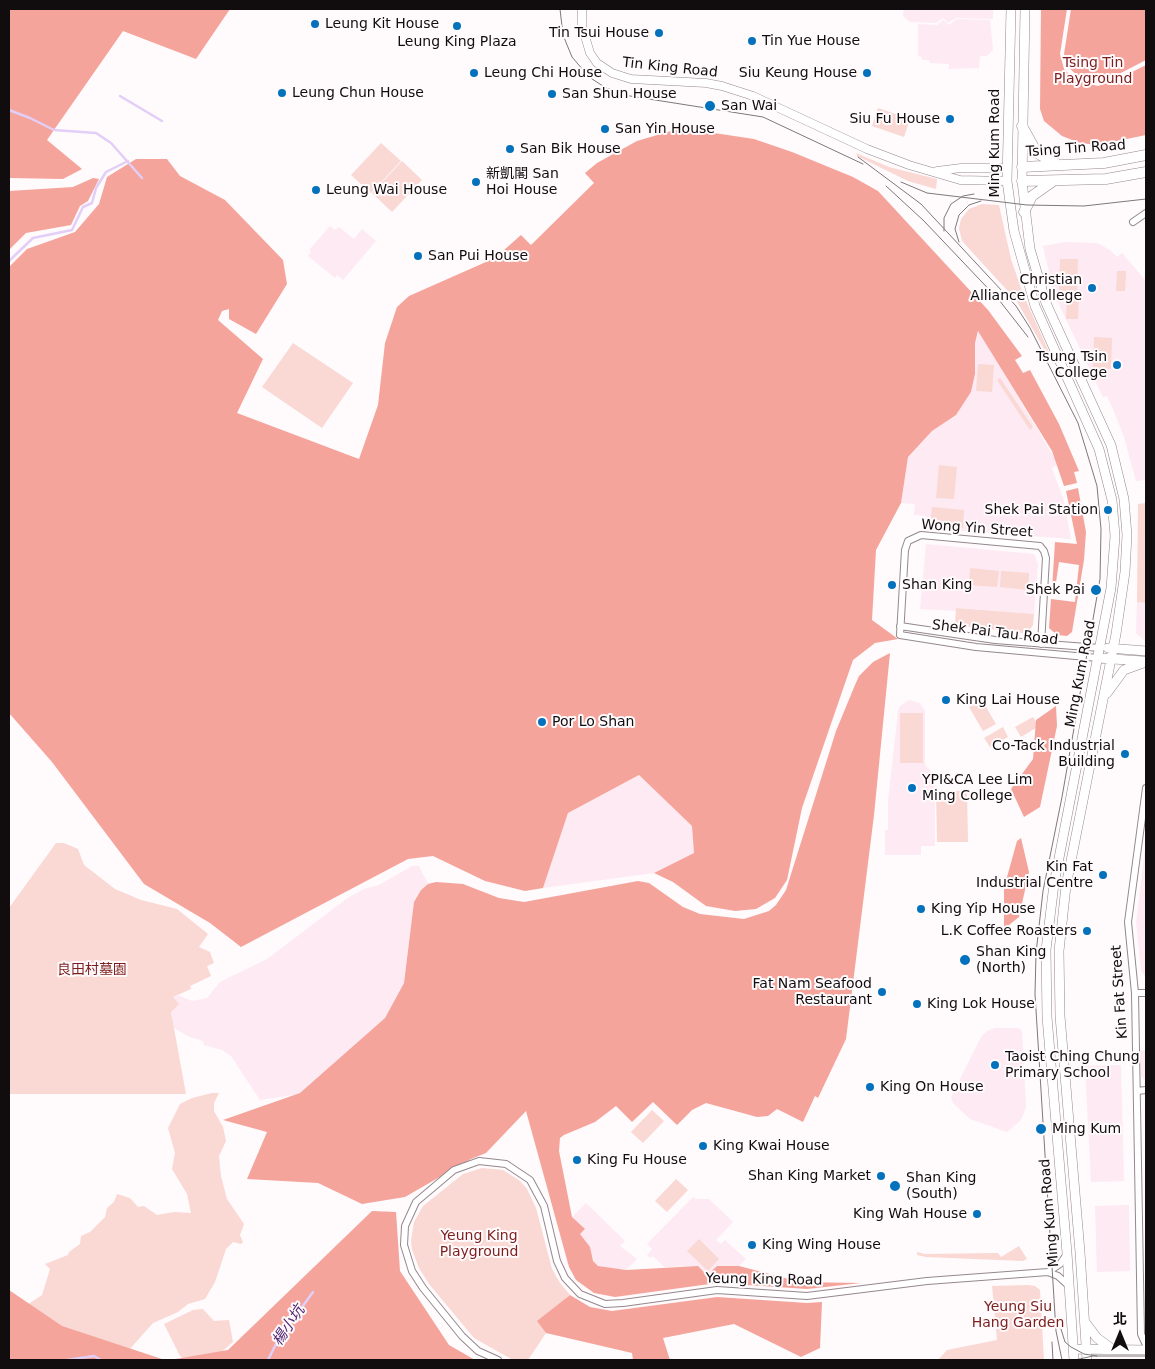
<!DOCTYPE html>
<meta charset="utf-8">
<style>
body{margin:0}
#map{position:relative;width:1155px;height:1369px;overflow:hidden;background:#fffafc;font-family:"DejaVu Sans","Noto Sans TC",sans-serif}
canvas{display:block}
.frame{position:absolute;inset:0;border:10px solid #110d0f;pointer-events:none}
.north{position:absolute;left:1095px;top:1309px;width:50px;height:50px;-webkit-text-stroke:4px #fffafc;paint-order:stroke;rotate:0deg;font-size:14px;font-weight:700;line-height:20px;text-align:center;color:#110d0f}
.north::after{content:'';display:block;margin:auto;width:18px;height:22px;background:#110d0f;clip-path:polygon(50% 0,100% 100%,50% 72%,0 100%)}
</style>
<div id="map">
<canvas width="1155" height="1369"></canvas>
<div class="frame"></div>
<div class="north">北</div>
</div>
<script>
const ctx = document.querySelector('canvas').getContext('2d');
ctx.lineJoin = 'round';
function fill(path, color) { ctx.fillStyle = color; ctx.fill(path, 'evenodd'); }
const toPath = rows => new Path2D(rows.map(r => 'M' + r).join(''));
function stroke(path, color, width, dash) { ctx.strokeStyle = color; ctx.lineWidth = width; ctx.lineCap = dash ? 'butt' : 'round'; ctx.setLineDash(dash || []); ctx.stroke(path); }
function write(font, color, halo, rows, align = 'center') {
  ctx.font = font + ' "DejaVu Sans","Noto Sans TC",sans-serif'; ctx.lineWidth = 4; ctx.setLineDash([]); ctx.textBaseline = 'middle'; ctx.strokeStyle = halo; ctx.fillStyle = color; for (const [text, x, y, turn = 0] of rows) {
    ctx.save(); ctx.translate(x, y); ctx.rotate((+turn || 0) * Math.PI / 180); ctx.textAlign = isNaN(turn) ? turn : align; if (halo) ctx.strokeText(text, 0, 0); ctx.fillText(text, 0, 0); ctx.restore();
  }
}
const built = toPath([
 [904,9,993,9,993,19,956,18,948,23,943,18,936,23,910,22,903,16],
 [957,19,990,20,993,50,987,56,980,56,979,68,949,69,949,64,930,63,929,60,922,60,922,57,918,56,918,24,937,25,943,20,949,25],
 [330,226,335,230,339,227,354,239,362,229,376,241,343,280,337,275,335,278,308,256,311,252,309,250],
 [1066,242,1097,243,1110,250,1117,257,1122,253,1146,281,1145,480,1136,481,1124,437,1113,409,1107,396,1103,397,1054,294,1043,246],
 [979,331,1058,464,1052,468,1064,501,1071,539,925,528,926,516,914,515,915,504,901,503,908,457,932,431,956,415,971,392,975,374,975,343],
 [926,544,1034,554,1038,564,1034,614,957,608,956,611,920,609],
 [1137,602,1146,603,1146,642,1136,633],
 [909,700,920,703,925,711,925,765,935,775,935,846,921,846,921,855,885,855,885,830,888,830,888,802,898,711,900,706],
 [639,775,692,826,694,853,654,873,543,888,568,813],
 [1146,841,1146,977,1141,971,1136,922],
 [412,866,419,866,428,884,421,890,414,902,404,983,385,1018,300,1094,260,1100,231,1056,222,1050,204,1045,203,1041,190,1037,174,1028,169,1000,178,995,192,1001,207,998,220,982,267,959,349,897,364,889,379,885],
 [995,1028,1019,1028,1022,1031,1026,1107,1021,1120,1007,1132,970,1119,953,1103,951,1097,981,1037,987,1031],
 [1146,1050,1146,1081,1141,1076,1140,1051],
 [1121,1065,1124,1181,1091,1182,1085,1066],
 [693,1197,696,1199,709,1199,733,1222,716,1240,721,1244,725,1240,746,1259,739,1266,717,1266,708,1276,698,1266,664,1267,653,1256,650,1258,647,1255,652,1249,647,1244],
 [586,1203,625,1241,620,1246,637,1259,626,1270,602,1267,595,1264,580,1234,585,1230,572,1217],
 [1129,1205,1130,1271,1097,1272,1095,1206]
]);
const green = toPath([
 [878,108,910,119,904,137,872,126],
 [381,143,401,161,371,193,351,175],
 [856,153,889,167,937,179,936,189,908,181,857,156],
 [402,161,422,180,392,212,372,193],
 [982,204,999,205,1011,259,1023,294,1049,352,1047,354,1016,300,962,241,959,228,961,219,969,209],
 [1060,259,1078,259,1077,291,1059,291],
 [1117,271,1126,271,1125,291,1116,291],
 [1067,294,1079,295,1078,319,1066,319],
 [1094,337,1112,338,1111,369,1093,369],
 [293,343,353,383,322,428,262,387],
 [978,364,994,365,992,392,976,391],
 [1000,378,1033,427,1030,430,997,380],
 [939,465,957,467,954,499,936,498],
 [1146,503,1146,603,1137,602,1138,504],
 [932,507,964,510,963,528,930,525],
 [970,568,999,571,997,587,969,585],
 [1001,571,1029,573,1028,590,1000,587],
 [956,608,1034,614,1033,625,1029,631,1022,633,955,625],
 [982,700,996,724,983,731,969,707],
 [900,713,923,713,923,763,900,763],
 [1033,717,1039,726,1021,737,1015,727],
 [1003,727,1008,737,990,747,984,738],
 [936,791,967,791,968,842,937,842],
 [56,843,64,843,78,849,84,865,115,889,141,900,177,909,208,934,199,947,210,952,214,963,207,966,211,976,190,986,191,989,173,997,179,1004,171,1012,186,1094,9,1094,9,908],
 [212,1093,219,1093,214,1103,214,1111,223,1127,226,1141,219,1156,221,1176,227,1199,244,1224,240,1235,243,1242,241,1244,233,1242,226,1249,215,1282,205,1299,188,1304,178,1312,153,1323,120,1360,9,1360,18,1311,42,1295,50,1269,45,1264,68,1255,69,1252,80,1244,81,1236,90,1232,105,1217,107,1208,114,1202,117,1194,130,1198,138,1207,144,1206,157,1215,174,1212,191,1213,187,1194,172,1169,175,1153,168,1128,180,1104,192,1098],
 [652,1110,664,1121,643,1143,631,1132],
 [482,1168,503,1170,520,1181,527,1189,536,1208,552,1269,560,1283,570,1295,538,1321,546,1333,528,1360,513,1360,474,1338,429,1284,419,1268,412,1250,411,1241,414,1222,423,1206,463,1174],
 [676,1179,688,1190,667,1212,655,1201],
 [699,1239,719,1259,708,1271,687,1251],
 [1019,1246,1027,1259,1023,1261,926,1257,917,1255,917,1252,925,1254,998,1253,1001,1257],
 [1028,1285,1035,1286,1040,1290,1044,1360,938,1360,947,1350,997,1340,992,1286],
 [203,1309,214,1321,229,1320,233,1342,212,1360,185,1360,180,1356,164,1324,193,1310]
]);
const forest = toPath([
 [9,9,230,9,196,59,123,31,47,140,82,169,63,179,9,178],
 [1041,9,1067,9,1060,54,1064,69,1075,80,1098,86,1118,79,1146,65,1146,135,1098,145,1080,143,1062,136,1044,121,1040,109],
 [1071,9,1146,9,1146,60,1117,75,1097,81,1078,76,1068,67,1064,54],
 [681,128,754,139,792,152,853,177,878,191,988,310,1022,356,1015,360,1023,373,1030,370,1059,424,1079,471,1074,472,1077,483,1064,486,1052,451,978,331,975,343,975,374,971,392,956,415,932,431,908,457,901,503,876,550,872,620,898,639,875,643,853,660,802,808,787,880,775,898,756,909,735,911,706,906,673,882,654,873,694,853,692,826,639,775,568,813,543,888,525,891,485,881,433,856,408,859,241,947,210,923,144,884,52,762,9,713,9,267,27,249,75,232,99,204,107,177,136,159,167,159,180,176,225,200,283,260,287,284,256,334,229,319,229,309,222,311,218,320,263,359,237,413,359,459,378,405,385,343,397,307,409,296,495,258,521,235,531,245,594,183,585,173,597,163,637,141],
 [93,178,99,179,88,201,80,206,71,225,26,233,9,250,9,191,73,187],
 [1078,488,1086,532,1084,560,1072,632,1067,636,1057,635,1049,628,1051,599,1075,602,1079,565,1059,562,1055,589,1052,589,1055,542,1077,544,1066,491],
 [890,653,874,815,846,1039,818,1098,815,1096,803,1122,777,1109,768,1116,757,1117,706,1103,692,1110,677,1125,653,1102,632,1122,616,1106,595,1122,564,1135,560,1138,559,1151,572,1217,585,1229,580,1234,590,1247,593,1261,598,1266,626,1270,698,1266,707,1275,717,1266,739,1266,800,1282,861,1283,807,1289,717,1283,615,1297,594,1293,576,1280,569,1267,526,1111,486,1153,471,1159,405,1197,362,1204,318,1183,247,1179,267,1132,223,1120,300,1093,385,1018,404,983,414,902,421,890,428,884,436,882,463,884,499,898,524,902,638,881,649,883,683,907,700,914,744,919,769,911,776,905,786,890,836,731,855,685,859,676,873,662],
 [1056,706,1057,726,1040,807,1024,817,1011,789,1033,759,1036,720],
 [1021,838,1029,872,1019,917,1004,929,1004,888,1017,841],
 [372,1211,396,1212,400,1271,449,1345,475,1360,170,1360,228,1350],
 [9,1290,62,1326,165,1360,9,1360],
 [570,1295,590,1307,612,1311,717,1297,807,1303,822,1302,820,1348,801,1357,734,1324,663,1338,670,1360,633,1360,632,1353,546,1333,537,1321]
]);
const stream = toPath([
 [120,96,162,121],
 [9,110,30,118,54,130,96,133,111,143,142,178],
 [9,261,33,238,72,230,83,207,92,203,96,188,106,172,128,161],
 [67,1360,94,1356,101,1360],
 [176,1360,179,1360],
 [268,1360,278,1340,313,1292]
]);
const minor = toPath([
 [1133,222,1146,213],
 [900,626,995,640,1100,648],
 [1041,644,1046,558,1044,551,1040,546,921,535,908,541,905,550,900,635,976,647,1098,658],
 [1146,788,1128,922,1135,993,1141,1334,1146,1345],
 [1135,993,1146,993],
 [1137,1091,1146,1090],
 [1048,1272,1058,1276,1069,1286],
 [498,1360,478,1351,462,1336,423,1288,412,1271,404,1245,405,1226,416,1202,454,1170,479,1161,506,1164,530,1180,544,1206,557,1261,565,1278,580,1294,605,1304,623,1303,717,1290,807,1296,927,1281,1048,1272,1060,1264,1067,1254]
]);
const tertiary = toPath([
 [582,9,582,26,590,53,597,63,612,73,631,79,706,83,722,86,753,96,867,149,909,165,960,180,1007,181],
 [937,171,961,168,1007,168]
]);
const secondary = toPath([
 [1011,9,1007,181,1014,231,1035,306,1099,449,1112,500,1115,536,1111,588,1054,884,1046,950,1047,1017,1067,1253,1074,1360],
 [1025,9,1022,181,1030,249,1046,303,1111,445,1124,499,1127,535,1125,572,1116,634,1066,886,1059,951,1060,1016,1080,1252,1087,1360],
 [1108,648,1146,651],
 [1098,658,1143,661],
 [1107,693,1124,670,1146,662],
 [1085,1322,1097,1338,1112,1349],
 [1073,1349,1146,1350]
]);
const primary = toPath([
 [1022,126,1037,153,1057,164],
 [1022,167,1104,163,1146,155],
 [1022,181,1106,179,1146,172],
 [1024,212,1032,196,1052,182]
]);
const tram = toPath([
 [560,9,563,35,572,57,589,77,606,88,630,96,763,117,863,164],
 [858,157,921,204,1016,306,1030,328,1078,423,1097,486,1101,529,1100,579,1062,797,1043,891,1036,953,1035,994,1056,1331,1062,1360],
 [901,182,927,193,1027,205,1084,206,1146,199],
 [886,186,924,221,999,300,1028,337],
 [944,231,944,218,951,204,963,196,974,194],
 [959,242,955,229,959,215,969,205,981,201],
 [1061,1329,1065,1342,1071,1347,1084,1354,1097,1356],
 [1052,1342,1053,1360],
 [1075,1360,1093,1356,1146,1356]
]);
const markers = [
 [315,24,5,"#0371bc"],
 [457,26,5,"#0371bc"],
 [659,33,5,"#0371bc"],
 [752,41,5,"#0371bc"],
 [474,73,5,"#0371bc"],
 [867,73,5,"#0371bc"],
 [282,93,5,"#0371bc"],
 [552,94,5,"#0371bc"],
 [710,106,6,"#0371bc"],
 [950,119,5,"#0371bc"],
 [605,129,5,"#0371bc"],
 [510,149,5,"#0371bc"],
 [476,182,5,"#0371bc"],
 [316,190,5,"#0371bc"],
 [418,256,5,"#0371bc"],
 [1092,288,5,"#0371bc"],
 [1117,365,5,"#0371bc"],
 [1108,510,5,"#0371bc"],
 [892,585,5,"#0371bc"],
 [1096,590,6,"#0371bc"],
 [946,700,5,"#0371bc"],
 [542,722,5,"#0371bc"],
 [1125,754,5,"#0371bc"],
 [912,788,5,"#0371bc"],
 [1103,875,5,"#0371bc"],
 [921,909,5,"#0371bc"],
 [1087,931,5,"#0371bc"],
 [965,960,6,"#0371bc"],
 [882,992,5,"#0371bc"],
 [917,1004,5,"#0371bc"],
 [995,1065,5,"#0371bc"],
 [870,1087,5,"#0371bc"],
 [1041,1129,6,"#0371bc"],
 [703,1146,5,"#0371bc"],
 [577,1160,5,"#0371bc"],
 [881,1176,5,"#0371bc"],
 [895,1186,6,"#0371bc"],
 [977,1214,5,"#0371bc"],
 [752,1245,5,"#0371bc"]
];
const poiNames = [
 ["Leung Kit House",325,24],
 ["Tin Tsui House",649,33,"right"],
 ["Tin Yue House",762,41],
 ["Leung King Plaza",457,42,"center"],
 ["Leung Chi House",484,73],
 ["Siu Keung House",857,73,"right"],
 ["Leung Chun House",292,93],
 ["San Shun House",562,94],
 ["San Wai",721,106],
 ["Siu Fu House",940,119,"right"],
 ["San Yin House",615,129],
 ["San Bik House",520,149],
 ["新凱閣 San",486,174],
 ["Hoi House",486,190],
 ["Leung Wai House",326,190],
 ["San Pui House",428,256],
 ["Christian",1082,280,"right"],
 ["Alliance College",1082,296,"right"],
 ["Tsung Tsin",1107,357,"right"],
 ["College",1107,373,"right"],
 ["Shek Pai Station",1098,510,"right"],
 ["Shan King",902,585],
 ["Shek Pai",1085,590,"right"],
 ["King Lai House",956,700],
 ["Por Lo Shan",552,722],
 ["Co-Tack Industrial",1115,746,"right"],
 ["Building",1115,762,"right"],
 ["YPI&CA Lee Lim",922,780],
 ["Ming College",922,796],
 ["Kin Fat",1093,867,"right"],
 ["Industrial Centre",1093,883,"right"],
 ["King Yip House",931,909],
 ["L.K Coffee Roasters",1077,931,"right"],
 ["Shan King",976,952],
 ["(North)",976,968],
 ["Fat Nam Seafood",872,984,"right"],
 ["Restaurant",872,1000,"right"],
 ["King Lok House",927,1004],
 ["Taoist Ching Chung",1005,1057],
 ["Primary School",1005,1073],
 ["King On House",880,1087],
 ["Ming Kum",1052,1129],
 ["King Kwai House",713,1146],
 ["King Fu House",587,1160],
 ["Shan King Market",871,1176,"right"],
 ["Shan King",906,1178],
 ["(South)",906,1194],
 ["King Wah House",967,1214,"right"],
 ["King Wing House",762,1245]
];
const parkNames = [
 ["Tsing Tin",1093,63],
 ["Playground",1093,79],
 ["良田村墓園",92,970],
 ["Yeung King",479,1236],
 ["Playground",479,1252],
 ["Yeung Siu",1018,1307],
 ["Hang Garden",1018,1323]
];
const streetNames = [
 ["Tin King Road",670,68,6],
 ["Ming Kum Road",995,143,-90],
 ["Tsing Tin Road",1076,149,-4],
 ["Wong Yin Street",977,529,4],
 ["Shek Pai Tau Road",995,633,7],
 ["Ming Kum Road",1081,674,-79],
 ["Kin Fat Street",1120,992,-94],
 ["Ming Kum Road",1050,1213,-95],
 ["Yeung King Road",764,1280,1]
];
const waterNames = [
 ["楊小坑",289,1326,-56]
];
fill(built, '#feeaf3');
fill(green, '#fad8d4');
fill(forest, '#f5a49b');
stroke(stream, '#e2cef7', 2.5);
stroke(minor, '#94888e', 8);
stroke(tertiary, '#94888e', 9);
stroke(secondary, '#94888e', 10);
stroke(primary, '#94888e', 11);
stroke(minor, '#fff', 6);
stroke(tertiary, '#fff', 8);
stroke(secondary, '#fff', 9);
stroke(primary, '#fff', 10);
stroke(tram, '#7d787a', 1);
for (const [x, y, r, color] of markers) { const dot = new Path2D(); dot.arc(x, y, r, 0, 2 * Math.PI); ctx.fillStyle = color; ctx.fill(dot); stroke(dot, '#fffafc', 2); }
write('14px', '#110d0f', '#fffafc', poiNames, 'left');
write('14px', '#7b1e1c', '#fffafc', parkNames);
write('14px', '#110d0f', '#fffafc', streetNames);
write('italic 15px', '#512672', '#fffafc', waterNames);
</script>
